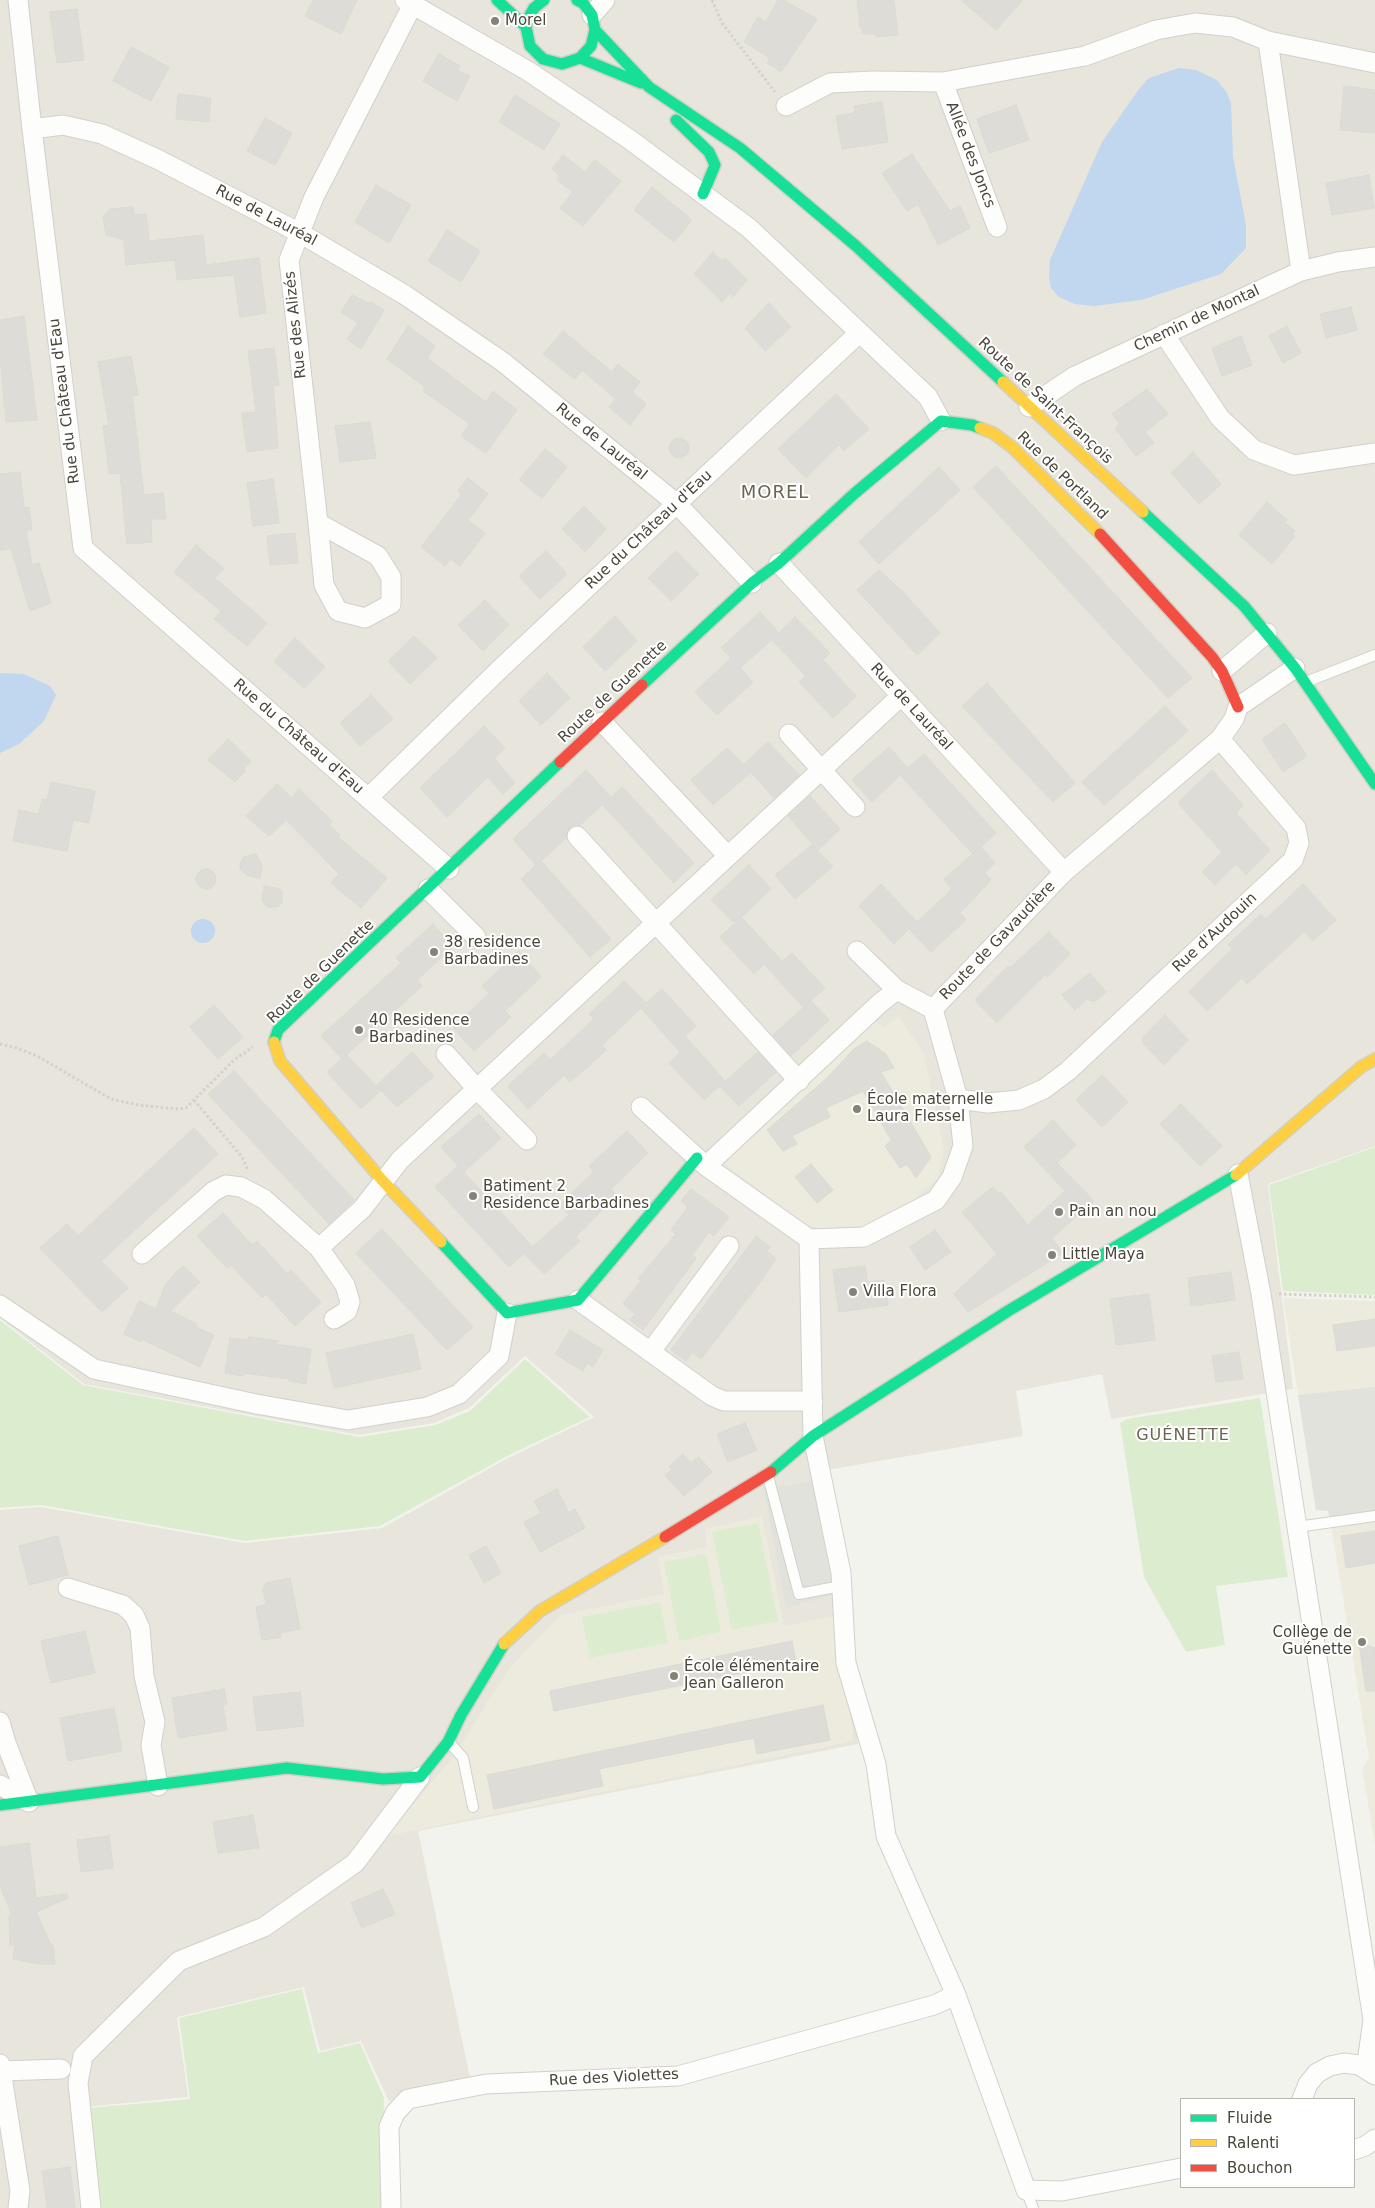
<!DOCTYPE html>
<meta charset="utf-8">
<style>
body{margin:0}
#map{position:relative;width:1375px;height:2208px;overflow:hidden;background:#f3f3ee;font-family:"DejaVu Sans",sans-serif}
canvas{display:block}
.legend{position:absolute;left:1180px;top:2098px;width:175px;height:90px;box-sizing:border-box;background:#fff;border:1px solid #b7b5b0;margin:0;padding:6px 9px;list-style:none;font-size:15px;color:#4a4639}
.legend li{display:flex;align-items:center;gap:10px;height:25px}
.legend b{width:25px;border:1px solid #b7b5b0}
</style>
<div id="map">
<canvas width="1375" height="2208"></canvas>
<ul class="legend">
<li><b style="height:6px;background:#16e098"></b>Fluide</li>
<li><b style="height:6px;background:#ffcf43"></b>Ralenti</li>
<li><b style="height:6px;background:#f24e42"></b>Bouchon</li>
</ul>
</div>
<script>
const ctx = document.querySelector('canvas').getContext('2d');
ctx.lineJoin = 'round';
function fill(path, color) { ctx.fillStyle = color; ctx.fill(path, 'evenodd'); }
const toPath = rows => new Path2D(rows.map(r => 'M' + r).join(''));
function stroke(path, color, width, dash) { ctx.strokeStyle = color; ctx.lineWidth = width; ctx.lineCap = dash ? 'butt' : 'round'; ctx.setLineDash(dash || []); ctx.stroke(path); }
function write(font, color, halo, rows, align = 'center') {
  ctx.font = font + ' "DejaVu Sans",sans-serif'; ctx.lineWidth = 4; ctx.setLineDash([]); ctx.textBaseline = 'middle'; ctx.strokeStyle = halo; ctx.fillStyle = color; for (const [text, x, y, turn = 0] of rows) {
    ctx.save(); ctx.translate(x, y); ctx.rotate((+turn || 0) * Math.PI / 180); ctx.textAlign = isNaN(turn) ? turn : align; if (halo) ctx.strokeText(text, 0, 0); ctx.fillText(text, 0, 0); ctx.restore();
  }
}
const residential = toPath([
 [0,0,1375,0,1375,1146,1268,1184,1293,1389,1111,1419,1102,1374,1016,1391,1023,1436,827,1470,847,1566,858,1744,418,1831,470,2078,389,2101,361,2041,320,2051,304,1987,177,2017,188,2097,85,2107,96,2208,0,2208,0,1510,41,1507,245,1543,382,1528,508,1458,594,1417,525,1356,469,1408,434,1423,359,1435,84,1384,0,1318]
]);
const education = toPath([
 [899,1017,924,1053,944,1150,938,1179,920,1194,912,1204,879,1223,857,1228,822,1229,806,1225,721,1162,874,1020,883,1027],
 [1283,1298,1375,1301,1375,1844,1362,1769,1369,1758,1331,1525,1328,1511,1316,1510],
 [762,1516,784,1626,834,1616,854,1741,387,1836,453,1757,510,1667,561,1615,664,1594,658,1557,707,1547,705,1529]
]);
const green = toPath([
 [1375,1147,1375,1295,1283,1291,1269,1185],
 [0,1320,83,1385,360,1437,435,1425,470,1411,525,1359,590,1417,509,1455,380,1526,245,1541,41,1505,0,1508],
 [1260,1398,1288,1577,1216,1586,1225,1645,1186,1652,1144,1577,1120,1423,1127,1419],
 [758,1523,778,1621,732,1630,712,1532],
 [706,1554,721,1632,679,1641,664,1562],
 [660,1602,668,1643,590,1658,582,1617],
 [302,1989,318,2053,360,2043,384,2098,382,2208,99,2208,88,2108,190,2099,179,2018]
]);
const parking = toPath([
 [1375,1387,1375,1521,1331,1525,1328,1511,1316,1510,1298,1395],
 [813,1481,835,1594,786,1608,764,1489]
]);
const water = toPath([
 [1179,68,1196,70,1217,80,1227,93,1231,104,1233,157,1246,225,1246,248,1221,274,1141,300,1094,306,1075,304,1059,297,1051,288,1049,277,1050,260,1102,142,1139,89,1149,78],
 [0,673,24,674,50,686,56,695,44,721,19,744,0,753],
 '191 931a12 12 0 1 1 24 0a12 12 0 1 1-24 0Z'
]);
const building = toPath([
 [313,0,357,0,341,34,305,16,313,0],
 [778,0,783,0,817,19,781,72,767,63,770,58,744,42,758,17,766,22,778,0],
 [857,0,894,0,898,35,876,37,876,34,863,34,862,28,860,28,857,0],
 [961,0,1023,0,996,30,961,0],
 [77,9,84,60,57,63,50,12,77,9],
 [131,47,169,67,151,101,113,81,131,47],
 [439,54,460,66,457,70,470,76,457,101,423,81,439,54],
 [1344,86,1375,90,1375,133,1340,130,1344,86],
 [178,94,211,98,209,122,176,119,178,94],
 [515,95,560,124,544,150,499,122,515,95],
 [882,102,888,142,842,149,836,116,855,113,854,106,882,102],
 [1016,105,1029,140,989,153,977,119,1016,105],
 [265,118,292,133,275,165,247,151,265,118],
 [912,154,950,211,960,206,970,228,938,245,918,204,907,211,882,173,912,154],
 [563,155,585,172,595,160,621,181,583,226,560,208,573,192,557,180,560,176,552,169,563,155],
 [1369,175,1374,208,1332,215,1326,183,1369,175],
 [376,185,411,205,389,243,355,222,376,185],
 [652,187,692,220,674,242,634,210,652,187],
 [133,207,134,215,146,214,149,241,203,235,206,265,259,258,266,313,240,317,234,275,177,280,175,260,126,265,124,240,106,235,103,217,110,209,133,207],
 [447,230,480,251,461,282,428,261,447,230],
 [713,252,722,261,725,258,747,280,733,297,730,293,722,302,694,274,713,252],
 [352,295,370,304,371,302,384,310,361,349,347,339,358,323,341,312,352,295],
 [769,303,791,327,765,351,745,328,769,303],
 [1351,307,1357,330,1326,338,1320,314,1351,307],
 [24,316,37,420,6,422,0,354,0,320,24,316],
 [408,326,435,346,427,358,486,402,493,391,517,410,486,453,461,436,470,424,423,391,425,387,387,359,408,326],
 [1287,326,1301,353,1283,363,1269,336,1287,326],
 [563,331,612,372,618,364,640,382,632,392,646,404,630,425,609,407,616,399,582,370,575,379,543,354,563,331],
 [1241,336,1252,365,1222,376,1212,348,1241,336],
 [274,348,279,385,273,386,278,448,247,452,242,413,256,412,248,351,274,348],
 [131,356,138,395,132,396,144,495,163,493,166,519,151,519,152,542,127,544,120,473,109,474,103,426,109,425,98,362,131,356],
 [1147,389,1168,414,1145,432,1154,443,1136,456,1115,428,1120,424,1112,414,1147,389],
 [836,394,869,429,844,451,839,445,806,478,778,449,836,394],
 [370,422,376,458,340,462,335,426,370,422],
 '669 448a10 10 0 1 1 20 0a10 10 0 1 1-20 0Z',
 [545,449,567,467,542,498,519,480,545,449],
 [1193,452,1221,484,1199,504,1171,473,1193,452],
 [996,466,1192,678,1168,698,973,487,996,466],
 [939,467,960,490,879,564,859,542,939,467],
 [20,472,24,508,29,507,32,530,26,530,32,565,39,563,51,603,30,611,11,549,0,550,0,474,20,472],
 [468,478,488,494,468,520,485,533,460,566,451,559,445,566,421,547,462,494,458,491,468,478],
 [273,479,279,523,253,526,247,483,273,479],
 [1267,502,1287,520,1285,523,1295,531,1293,534,1295,536,1272,564,1239,535,1267,502],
 [584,506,606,529,585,552,562,529,584,506],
 [295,533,298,563,270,565,267,536,295,533],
 [196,545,224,569,215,578,267,623,247,646,214,619,221,611,174,572,196,545],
 [546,551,567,574,540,599,519,576,546,551],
 [676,551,699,574,671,601,648,578,676,551],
 [879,570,903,592,940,633,917,655,857,590,879,570],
 [485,600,509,625,483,651,458,625,485,600],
 [760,612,779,633,740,668,753,682,717,715,695,692,731,658,721,648,760,612],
 [615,616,637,641,605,671,583,647,615,616],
 [795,617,830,653,823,660,856,696,833,718,799,682,806,676,772,640,795,617],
 [414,636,437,658,410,684,388,661,414,636],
 [295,638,325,667,304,688,274,661,295,638],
 [547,673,570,698,541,725,519,701,547,673],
 [987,683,1075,783,1053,802,962,706,987,683],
 [371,695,393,719,360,746,340,723,371,695],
 [1165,706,1188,731,1104,805,1082,782,1165,706],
 [1285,723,1307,756,1283,772,1262,739,1285,723],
 [484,726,505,748,494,758,515,783,503,794,488,777,447,817,420,788,484,726],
 [228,739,251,761,244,769,246,771,235,782,208,760,228,739],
 [768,742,799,775,774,798,751,772,713,805,691,780,727,748,750,771,744,764,768,742],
 [889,747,908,768,924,754,996,833,973,854,900,775,872,802,852,780,889,747],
 [586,770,611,797,580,825,569,828,566,838,541,861,611,939,590,957,521,879,536,865,513,839,586,770],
 [1212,770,1243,805,1236,813,1270,850,1246,875,1236,864,1215,885,1202,872,1222,852,1178,803,1212,770],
 [51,782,95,791,89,823,73,820,67,851,13,841,19,810,39,814,42,799,47,800,51,782],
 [277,784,292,798,299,789,332,821,329,825,340,835,338,837,387,878,361,908,331,883,339,874,286,820,269,836,246,816,277,784],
 [622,787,694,863,674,883,603,805,622,787],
 [810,796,840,829,818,850,788,816,810,796],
 [812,845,833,866,795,899,775,875,812,845],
 [981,847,995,863,985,873,991,880,960,913,966,920,931,952,909,929,894,944,859,906,881,884,917,922,952,889,944,879,981,847],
 [256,854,262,866,260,878,248,876,240,869,240,863,244,857,256,854],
 [749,865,771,889,745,914,733,922,711,900,749,865],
 '196 879a10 10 0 1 1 20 0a10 10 0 1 1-20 0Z',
 [1303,884,1336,920,1313,941,1304,932,1247,984,1242,978,1207,1011,1189,992,1232,949,1228,945,1261,914,1266,919,1303,884],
 [264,886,276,888,282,891,282,903,278,907,267,907,262,901,264,886],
 [741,917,782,961,792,953,825,988,803,1007,764,964,754,974,720,937,741,917],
 [433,924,453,947,417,980,422,986,343,1058,347,1055,376,1086,412,1052,434,1076,397,1107,379,1088,381,1090,361,1109,327,1072,342,1059,321,1036,401,963,396,958,433,924],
 [1049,932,1070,954,1047,977,1045,975,997,1023,975,1000,1008,966,1010,968,1049,932],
 [519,951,541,977,505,1011,511,1017,474,1051,453,1028,489,993,482,986,519,951],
 [1090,973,1106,992,1096,1001,1090,1001,1088,998,1075,1010,1062,995,1090,973],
 [624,981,646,1003,662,989,696,1026,685,1036,725,1081,704,1100,669,1063,680,1052,641,1008,602,1045,606,1050,589,1066,570,1082,564,1075,528,1109,508,1086,544,1053,550,1060,594,1019,589,1014,624,981],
 [811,1001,829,1020,791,1056,773,1035,811,1001],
 [214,1005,243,1037,218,1059,190,1027,214,1005],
 [1165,1015,1188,1040,1164,1065,1143,1043,1143,1037,1165,1015],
 [867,1041,886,1054,894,1068,881,1072,931,1157,916,1178,907,1164,900,1168,885,1146,891,1140,863,1091,826,1108,830,1117,792,1136,797,1144,783,1151,767,1130,827,1078,854,1049,867,1041],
 [758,1052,776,1072,739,1106,720,1086,758,1052],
 [234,1071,354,1200,329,1224,208,1094,234,1071],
 [1102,1075,1128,1102,1102,1127,1076,1100,1102,1075],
 [1181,1104,1222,1146,1200,1166,1160,1124,1181,1104],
 [479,1114,501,1138,464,1172,441,1147,479,1114],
 [1053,1120,1076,1145,1057,1163,1094,1201,1052,1238,1063,1253,968,1312,954,1294,997,1254,962,1212,993,1187,999,1194,1001,1192,1028,1225,1065,1191,1024,1147,1053,1120],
 [194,1128,218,1154,101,1261,128,1288,102,1312,40,1248,67,1224,78,1236,194,1128],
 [627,1131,648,1153,611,1189,616,1195,576,1237,580,1241,544,1274,524,1254,569,1215,559,1205,594,1172,589,1166,627,1131],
 [811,1164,833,1190,817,1203,795,1177,811,1164],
 [458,1166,532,1246,509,1267,435,1187,458,1166],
 [691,1189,729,1217,714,1236,709,1232,692,1255,696,1258,643,1330,630,1320,635,1314,623,1304,641,1280,638,1279,676,1234,671,1230,688,1207,681,1201,691,1189],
 [223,1213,252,1245,257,1241,287,1274,291,1270,321,1302,295,1326,266,1294,262,1298,231,1265,227,1268,197,1236,223,1213],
 [382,1229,473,1327,447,1350,356,1253,382,1229],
 [935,1230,951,1252,925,1270,910,1247,935,1230],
 [756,1236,770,1247,767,1251,776,1259,761,1281,701,1359,692,1352,686,1361,671,1350,756,1236],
 [183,1266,200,1282,170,1311,197,1324,196,1327,214,1335,200,1367,142,1339,141,1342,124,1334,139,1301,156,1309,166,1283,183,1266],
 [865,1266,867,1282,884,1280,888,1305,839,1312,833,1270,865,1266],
 [1231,1272,1235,1300,1191,1306,1188,1278,1231,1272],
 [1149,1294,1155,1340,1116,1345,1110,1299,1149,1294],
 [1375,1319,1375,1346,1337,1351,1333,1325,1375,1319],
 [570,1330,603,1350,593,1367,587,1363,583,1371,555,1354,570,1330],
 [413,1334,421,1369,334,1388,326,1353,413,1334],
 [249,1337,279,1341,275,1344,311,1349,306,1384,289,1381,289,1379,244,1373,243,1376,225,1373,230,1338,248,1340,249,1337],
 [1239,1352,1243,1379,1216,1382,1212,1356,1239,1352],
 [745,1423,757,1450,728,1462,717,1434,745,1423],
 [683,1454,691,1463,699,1457,712,1472,684,1496,665,1475,672,1470,669,1466,683,1454],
 [557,1489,569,1513,575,1509,585,1528,540,1552,524,1522,541,1513,534,1501,557,1489],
 [1375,1531,1375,1563,1346,1568,1341,1536,1375,1531],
 [58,1536,68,1575,29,1585,19,1546,58,1536],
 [486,1546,501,1573,484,1583,469,1555,486,1546],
 [290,1578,300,1629,280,1633,281,1637,262,1640,256,1607,266,1605,263,1589,266,1583,290,1578],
 [85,1631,95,1673,51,1683,41,1641,85,1631],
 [792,1641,796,1662,554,1711,550,1691,792,1641],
 [1359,1643,1375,1648,1375,1691,1366,1691,1359,1643],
 [224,1689,227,1704,223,1704,227,1730,178,1738,172,1698,224,1689],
 [300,1692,304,1726,257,1731,253,1697,300,1692],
 [823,1705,830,1740,757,1754,754,1738,599,1769,603,1786,494,1809,487,1775,823,1705],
 [114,1708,122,1751,68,1761,60,1718,114,1708],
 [253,1815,259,1848,218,1853,213,1822,253,1815],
 [109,1836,113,1868,81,1872,77,1840,109,1836],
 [29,1843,36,1898,67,1894,68,1898,36,1912,51,1945,53,1945,55,1964,39,1964,13,1959,15,1945,10,1945,9,1916,12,1915,0,1886,0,1847,29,1843],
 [383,1889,395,1914,362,1928,351,1903,383,1889],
 [70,2167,75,2208,47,2208,42,2171,70,2167]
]);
const path = toPath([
 [712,0,722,23,775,92],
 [0,1044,17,1048,37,1056,111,1099,139,1105,179,1109,186,1108,234,1060,253,1047],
 [194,1100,242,1157,248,1170],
 [1279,1294,1375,1297]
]);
const lane = toPath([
 [1306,682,1375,655],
 [768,1476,799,1594,841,1586],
 [1297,1527,1375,1516],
 [449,1742,463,1758,473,1807],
 [1026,2190,1033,2208]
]);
const street = toPath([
 [18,0,32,129,83,548,449,869],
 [405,0,528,71,629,139,749,228,928,397,941,421],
 [592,15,605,0],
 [1268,41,1301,271],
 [943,82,997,227],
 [786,106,830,83,874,81,943,82,1085,56,1156,30,1195,23,1233,27,1268,41,1375,63],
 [32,129,63,125,102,134,157,159,300,233,405,295,503,362,677,504,752,583],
 [1164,334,1220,418,1254,450,1294,465,1375,453],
 [1029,407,1075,376,1301,271,1338,262,1375,257],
 [318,523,378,556,391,577,391,604,365,618,338,611,324,585,318,523,289,260,314,197,413,4],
 [779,563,1064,872],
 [1222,671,1267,633],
 [602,722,727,855],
 [789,734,855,807],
 [368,798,500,669,859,333],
 [577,836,799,1081],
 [428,889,476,937],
 [857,951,897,990,933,1009],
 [933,1009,1064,872,1220,739,1234,719,1238,707,1295,668],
 [446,1054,477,1089,527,1140],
 [958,1099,988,1103,1019,1100,1044,1089,1068,1071,1293,860,1299,843,1296,828,1220,739],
 [641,1107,706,1166,809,1239,864,1237,936,1200,952,1177,963,1146,958,1099,933,1009],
 [706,1166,880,1003,897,990],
 [1238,1174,1261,1294,1373,2020,1366,2069],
 [809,1239,813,1436,841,1573,846,1663,876,1764,886,1836,956,1995,1026,2190,1062,2191,1181,2168],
 [319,1248,362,1209,400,1160,901,696],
 [142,1254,214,1191,226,1185,241,1187,264,1199,319,1248,345,1285,350,1302,347,1311,334,1319],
 [578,1300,712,1396,724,1401,813,1401],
 [0,1305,94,1369,256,1404,348,1420,427,1407,459,1394,499,1356,507,1313],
 [651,1351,729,1246],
 [68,1588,123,1605,134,1615,140,1628,144,1676,155,1722,151,1745,158,1786],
 [0,1722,6,1743,29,1802],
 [0,1785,29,1802],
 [0,2064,20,2191,18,2208],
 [2,2071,61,2069],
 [1302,2099,1308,2084,1317,2073,1330,2066,1344,2063,1359,2065,1375,2075],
 [1354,2150,1365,2146,1375,2139],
 [91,2208,78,2083,83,2056,179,1961,264,1927,355,1863,420,1777],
 [391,2208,389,2127,395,2113,408,2099,486,2084,678,2076,934,2005,956,1995]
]);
const fast = toPath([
 [497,0,526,27],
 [544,0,534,8,529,17,526,27,530,46,543,59,562,64,580,58,591,46,595,30,592,15,583,3,577,0],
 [595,30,649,87,740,148,856,246,1003,382],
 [580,58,641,83],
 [676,120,709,152,715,165,703,194],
 [1143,512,1244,606,1295,668,1375,784],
 [642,685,752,583,779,563,855,493,941,421,972,425,980,428],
 [274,1042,278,1030,560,762],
 [441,1242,507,1313,578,1300,697,1158],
 [771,1472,813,1436,1008,1311,1236,1175],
 [0,1805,287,1768,383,1779,420,1777,448,1742,461,1715,504,1644]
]);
const slow = toPath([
 [1003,382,1143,512],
 [980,428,993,433,1012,447,1100,534],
 [274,1042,280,1061,382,1180,441,1242],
 [1236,1175,1361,1067,1375,1059],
 [504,1644,540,1611,665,1537]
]);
const jam = toPath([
 [1100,534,1212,657,1222,671,1238,707],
 [560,762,642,685],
 [665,1537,771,1472]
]);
const markers = [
 [495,21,5,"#858378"],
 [434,952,5,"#858378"],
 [359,1030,5,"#858378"],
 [857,1109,5,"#858378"],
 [473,1196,5,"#858378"],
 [1059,1212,5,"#858378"],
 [1052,1255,5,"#858378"],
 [853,1292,5,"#858378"],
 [1362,1642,5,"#858378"],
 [674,1676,5,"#858378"]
];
const poiNames = [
 ["Morel",505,21],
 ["38 residence",444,943],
 ["Barbadines",444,960],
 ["40 Residence",369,1021],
 ["Barbadines",369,1038],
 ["École maternelle",867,1100],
 ["Laura Flessel",867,1117],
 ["Batiment 2",483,1187],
 ["Residence Barbadines",483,1204],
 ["Pain an nou",1069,1212],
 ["Little Maya",1062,1255],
 ["Villa Flora",863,1292],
 ["Collège de",1352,1633,"right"],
 ["Guénette",1352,1650,"right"],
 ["École élémentaire",684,1667],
 ["Jean Galleron",684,1684]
];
const streetNames = [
 ["Allée des Joncs",970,155,69],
 ["Rue de Lauréal",266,216,28],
 ["Chemin de Montal",1197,319,-25],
 ["Rue des Alizés",296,325,-96],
 ["Rue du Château d'Eau",65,401,-97],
 ["Route de Saint-François",1045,401,43],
 ["Rue de Lauréal",601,442,39],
 ["Rue de Portland",1062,476,44],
 ["Rue du Château d'Eau",649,530,-43],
 ["Route de Guenette",613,692,-43],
 ["Rue de Lauréal",911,707,47],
 ["Rue du Château d'Eau",298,737,41],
 ["Rue d'Audouin",1215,933,-43],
 ["Route de Gavaudière",998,941,-46],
 ["Route de Guenette",321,972,-44],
 ["Rue des Violettes",614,2078,-3]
];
const neighbourhoodNames = [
 ["GUÉNETTE",1183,1436]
];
const quarterNames = [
 ["MOREL",775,493]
];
fill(residential, '#e7e5dc');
fill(education, '#edebde');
fill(green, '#dcedcf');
fill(parking, '#e2e2dd');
fill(water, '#c1d6ef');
fill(building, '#dddcd6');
stroke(building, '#dbdad3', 1);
stroke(lane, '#d1d0cb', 12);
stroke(street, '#d1d0cb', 21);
stroke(fast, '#d2d0c5', 14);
stroke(slow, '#d2d0c5', 14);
stroke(jam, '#d2d0c5', 14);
stroke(path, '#d3d2cc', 3, [2.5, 2.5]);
stroke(lane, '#fdfdfc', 10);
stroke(street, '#fdfdfc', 19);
stroke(fast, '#16e098', 11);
stroke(slow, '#ffcf43', 11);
stroke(jam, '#f24e42', 11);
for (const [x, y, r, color] of markers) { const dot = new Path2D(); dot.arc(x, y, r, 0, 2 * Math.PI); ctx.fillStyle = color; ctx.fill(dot); stroke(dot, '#fff', 2); }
write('15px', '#4a4639', '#fff', poiNames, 'left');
write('15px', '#4a4639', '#fff', streetNames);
ctx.letterSpacing = '1px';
write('16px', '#6c6551', '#fff', neighbourhoodNames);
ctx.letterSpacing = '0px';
ctx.letterSpacing = '1px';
write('18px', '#6c6551', '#fff', quarterNames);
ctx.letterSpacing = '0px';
</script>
